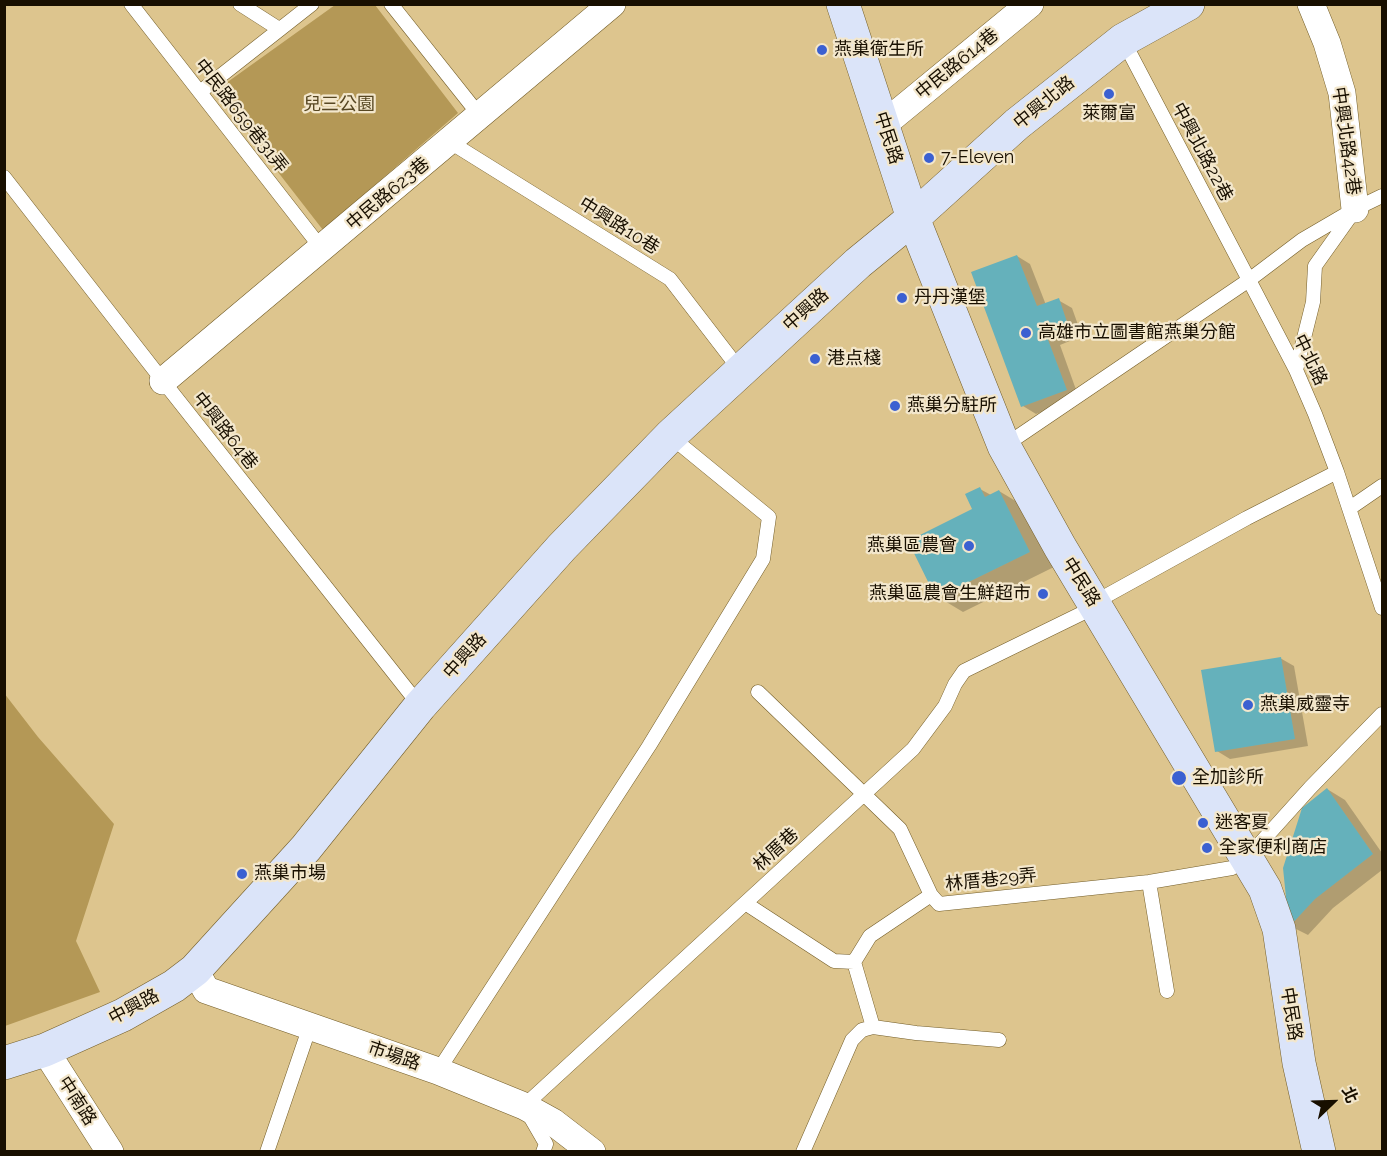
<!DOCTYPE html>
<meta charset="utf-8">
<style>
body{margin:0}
#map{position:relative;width:1387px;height:1156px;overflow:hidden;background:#ddc58e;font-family:Raleway,"Noto Sans TC",sans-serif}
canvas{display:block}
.frame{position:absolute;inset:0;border:6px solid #180f00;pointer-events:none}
.north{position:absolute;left:1303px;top:1072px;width:60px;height:60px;-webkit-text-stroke:4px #f3e7cc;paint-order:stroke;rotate:67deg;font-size:16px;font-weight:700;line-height:24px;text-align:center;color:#180f00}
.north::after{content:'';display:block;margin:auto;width:21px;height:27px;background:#180f00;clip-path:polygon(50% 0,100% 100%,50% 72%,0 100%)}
</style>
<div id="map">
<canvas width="1387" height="1156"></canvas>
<div class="frame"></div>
<div class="north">北</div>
</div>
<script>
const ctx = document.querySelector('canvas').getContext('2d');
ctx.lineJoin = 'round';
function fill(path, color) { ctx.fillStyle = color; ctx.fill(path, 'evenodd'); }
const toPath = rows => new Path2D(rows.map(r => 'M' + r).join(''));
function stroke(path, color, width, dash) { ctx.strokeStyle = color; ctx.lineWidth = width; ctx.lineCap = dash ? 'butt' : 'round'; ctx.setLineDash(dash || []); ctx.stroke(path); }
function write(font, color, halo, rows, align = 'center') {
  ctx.font = font + ' Raleway,"Noto Sans TC",sans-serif'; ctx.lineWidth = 4.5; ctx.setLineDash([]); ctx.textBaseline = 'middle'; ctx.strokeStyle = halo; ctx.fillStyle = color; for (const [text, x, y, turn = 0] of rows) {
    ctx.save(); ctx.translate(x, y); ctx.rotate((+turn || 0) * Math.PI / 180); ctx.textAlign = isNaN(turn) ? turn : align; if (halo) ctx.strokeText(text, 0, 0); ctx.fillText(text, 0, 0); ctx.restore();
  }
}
const green = toPath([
 [335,5,375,5,458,113,323,230,215,91],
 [4,693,38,737,114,824,76,941,100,992,5,1026]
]);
const shadow = toPath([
 [1017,256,1030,264,1046,305,1058,300,1072,308,1082,336,1060,345,1079,398,1036,414,1023,406],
 [980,489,991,495,999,491,1024,506,1054,567,963,612,938,597,974,510],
 [1280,658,1294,666,1308,746,1230,759,1217,751],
 [1327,789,1345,800,1382,853,1382,870,1333,908,1308,935,1290,926]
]);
const building = toPath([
 [1017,255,1037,306,1059,298,1069,328,1047,337,1067,390,1021,407,971,272],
 [980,487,985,497,999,490,1030,552,936,598,908,541,972,509,965,494],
 [1281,657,1295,739,1215,752,1201,670],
 [1327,788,1373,854,1315,899,1289,927,1283,868,1302,808]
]);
const lane = toPath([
 [131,4,322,249],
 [240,4,279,29],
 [391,4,480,116],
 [200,92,312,4],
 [450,142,670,279,740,370],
 [4,177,163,381,420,706],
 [1382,196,1355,209,1302,240,1249,280,1296,370,1315,414,1337,472,1382,608],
 [1296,370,1313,302,1315,266,1352,214],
 [1004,446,1249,280,1123,40],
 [1350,508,1382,486],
 [1095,602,1247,518,1337,472],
 [758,692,900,829,931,895,939,904,1149,882,1232,868,1247,858,1310,788,1382,714],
 [1149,882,1167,991],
 [745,903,834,961,854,962,870,936,931,895],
 [854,962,873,1027],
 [438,1071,649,746,763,559,769,517,670,436],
 [267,1152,310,1026],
 [543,1152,546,1144,524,1106,913,749,945,706,955,684,964,671,1097,606],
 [803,1152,852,1040,862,1030,873,1027,916,1033,999,1040]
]);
const street = toPath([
 [1311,4,1327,43,1342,93,1355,209],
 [884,124,1030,4],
 [163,381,612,4],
 [195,970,206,990,438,1071,524,1106,553,1122,592,1152],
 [45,1050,110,1152]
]);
const secondary = toPath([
 [843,4,913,218,1004,446,1060,547,1265,889,1279,929,1299,1063,1319,1152],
 [4,1063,45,1050,123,1015,174,986,195,970,306,848,420,706,562,547,670,436,858,263,913,218,1017,124,1123,40,1188,4]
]);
const markers = [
 [822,50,6,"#3b60d1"],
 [1109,94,6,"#3b60d1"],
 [929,158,6,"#3b60d1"],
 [902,298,6,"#3b60d1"],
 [1026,333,6,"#3b60d1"],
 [815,359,6,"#3b60d1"],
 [895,406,6,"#3b60d1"],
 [969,546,6,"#3b60d1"],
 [1043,594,6,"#3b60d1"],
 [1248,705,6,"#3b60d1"],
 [1179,778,8,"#3b60d1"],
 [1203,823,6,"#3b60d1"],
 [1207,848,6,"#3b60d1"],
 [242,874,6,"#3b60d1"]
];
const poiNames = [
 ["燕巢衛生所",834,50],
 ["萊爾富",1109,114,"center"],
 ["7-Eleven",941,158],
 ["丹丹漢堡",914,298],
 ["高雄市立圖書館燕巢分館",1038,333],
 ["港点棧",827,359],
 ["燕巢分駐所",907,406],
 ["燕巢區農會",957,546,"right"],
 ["燕巢區農會生鮮超市",1031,594,"right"],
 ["燕巢威靈寺",1260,705],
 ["全加診所",1192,778],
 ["迷客夏",1215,823],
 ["全家便利商店",1219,848],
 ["燕巢市場",254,874]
];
const streetNames = [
 ["中民路614巷",957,64,-39],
 ["中興北路",1044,103,-39],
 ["中民路659巷31弄",241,116,52],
 ["中民路",888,138,72],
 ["中興北路42巷",1346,141,82],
 ["中興北路22巷",1202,152,62],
 ["中民路623巷",388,194,-40],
 ["中興路10巷",619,226,32],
 ["中興路",806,310,-42],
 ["中北路",1310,360,64],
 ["中興路64巷",225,431,52],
 ["中民路",1081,582,58],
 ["中興路",465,656,-48],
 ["林厝巷",776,850,-43],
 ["林厝巷29弄",991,880,-6],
 ["中興路",134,1007,-28],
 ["中民路",1291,1014,81],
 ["市場路",394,1056,19],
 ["中南路",77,1101,57]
];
const parkNames = [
 ["兒三公園",339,105]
];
fill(green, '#b49856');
fill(shadow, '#0003');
fill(building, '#65b1bb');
stroke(lane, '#735d28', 15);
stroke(street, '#735d28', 28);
stroke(secondary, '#735d28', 34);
stroke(lane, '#fff', 14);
stroke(street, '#fff', 27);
stroke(secondary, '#dbe4f9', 33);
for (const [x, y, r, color] of markers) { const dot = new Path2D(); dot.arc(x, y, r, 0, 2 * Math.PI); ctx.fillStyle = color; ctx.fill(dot); stroke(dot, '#f3e7cc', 2); }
write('18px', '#180f00', '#f3e7cc', poiNames, 'left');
write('18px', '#180f00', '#f3e7cc', streetNames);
write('18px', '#574722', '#f3e7cc', parkNames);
</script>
